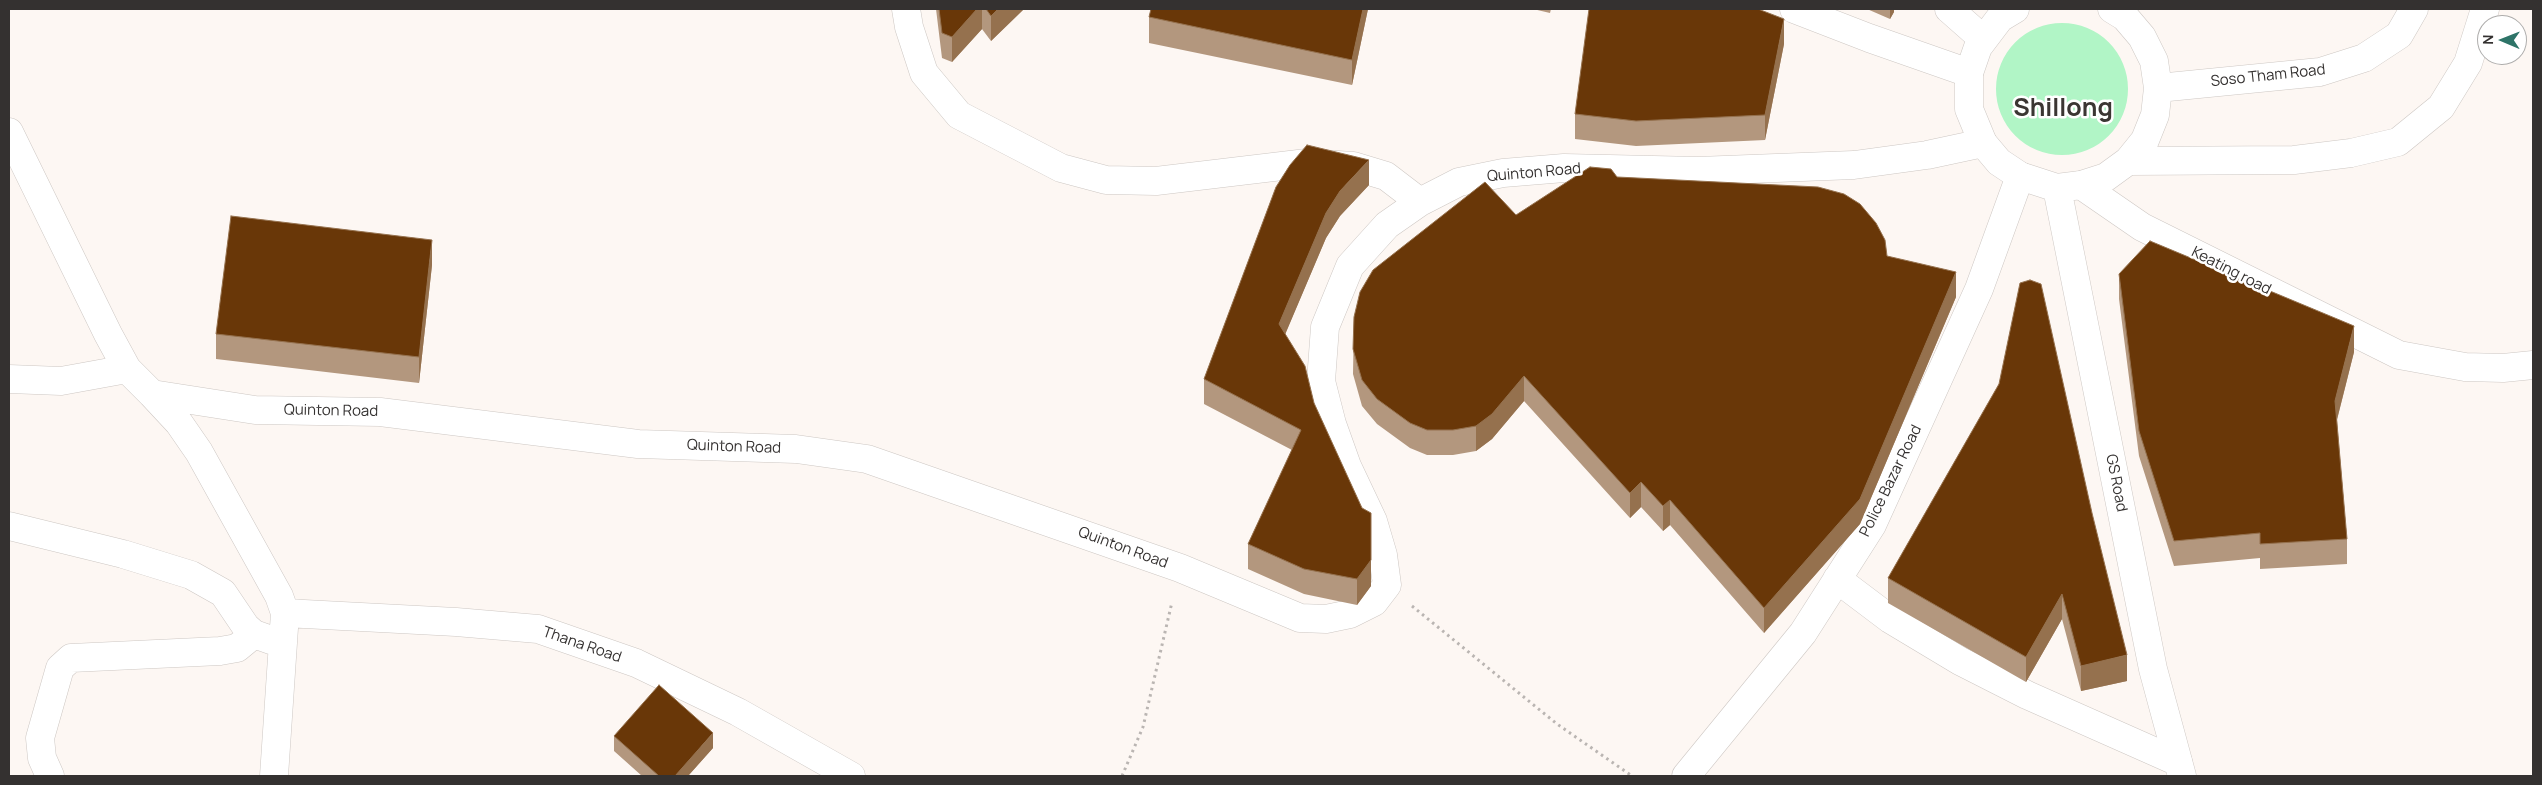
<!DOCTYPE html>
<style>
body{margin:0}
#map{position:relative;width:2542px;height:785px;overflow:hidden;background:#fdf7f3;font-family:Manrope,sans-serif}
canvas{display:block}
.frame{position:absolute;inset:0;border:10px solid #343130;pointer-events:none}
.north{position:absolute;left:2477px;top:15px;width:50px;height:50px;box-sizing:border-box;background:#fff;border:1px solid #aeadac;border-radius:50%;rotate:271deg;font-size:14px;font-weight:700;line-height:20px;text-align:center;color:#343130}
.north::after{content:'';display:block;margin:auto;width:18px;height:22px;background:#2e7468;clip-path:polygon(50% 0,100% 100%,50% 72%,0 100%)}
</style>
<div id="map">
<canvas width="2542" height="785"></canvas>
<div class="frame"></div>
<div class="north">N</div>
</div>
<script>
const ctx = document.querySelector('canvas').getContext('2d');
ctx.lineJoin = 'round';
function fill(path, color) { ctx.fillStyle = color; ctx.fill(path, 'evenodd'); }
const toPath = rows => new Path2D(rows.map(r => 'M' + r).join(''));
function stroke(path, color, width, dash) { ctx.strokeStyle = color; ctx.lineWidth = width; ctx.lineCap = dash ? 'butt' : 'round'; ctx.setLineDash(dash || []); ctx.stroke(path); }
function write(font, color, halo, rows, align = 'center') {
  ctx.font = font + ' Manrope,sans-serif'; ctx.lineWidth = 5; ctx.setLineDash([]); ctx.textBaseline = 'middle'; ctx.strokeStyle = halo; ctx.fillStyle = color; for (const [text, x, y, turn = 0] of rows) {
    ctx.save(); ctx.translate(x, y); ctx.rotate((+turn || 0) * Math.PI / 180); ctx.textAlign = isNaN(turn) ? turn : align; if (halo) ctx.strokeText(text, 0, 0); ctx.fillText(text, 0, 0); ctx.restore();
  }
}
const green = toPath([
 '1996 89a66 66 0 1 1 132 0a66 66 0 1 1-132 0Z'
]);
const path = toPath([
 [1412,606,1557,724,1632,776],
 [1122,776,1143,727,1172,602]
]);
const minor = toPath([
 [906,9,909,27,924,73,959,115,1061,168,1106,180,1156,181,1307,163,1353,166,1386,176,1420,202],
 [1794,9,1869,38,1969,73],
 [1949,9,1983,39],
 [9,132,108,334,127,369,152,394,255,410,380,412,638,444,796,449,867,459,1180,568,1300,618,1326,619,1350,614,1374,602,1387,585,1383,555,1373,521,1347,466,1332,424,1321,381,1325,327,1350,266,1387,225,1420,202,1459,182,1503,173,1564,168,1698,171,1854,165,1927,155,1983,143],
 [2081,185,2142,227,2399,355,2465,367,2503,368,2533,365],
 [9,379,61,381,127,369],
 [152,394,179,423,199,452,279,596,285,613,274,776],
 [9,526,123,554,191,575,223,593,246,627,254,634,271,640],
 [1837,579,1890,619,1960,661,2027,695,2178,762],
 [285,613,456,622,538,629,636,663,738,712,851,776],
 [50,776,42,758,40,738,60,668,71,658,220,651,237,648,254,634],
 [1686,776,1803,633,1872,525,1979,289,2020,176]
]);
const major = toPath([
 [2015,9,2000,18,1978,47,1969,73,1969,109,1983,143,1999,162,2020,176,2057,188,2081,185,2106,177,2128,161,2145,140,2155,115,2158,88,2154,61,2142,37,2125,17,2112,9],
 [2158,88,2320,72,2364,58,2399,35,2414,9],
 [2128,161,2294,160,2351,153,2398,142,2441,107,2468,63,2485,9],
 [2057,188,2153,669,2182,776]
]);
const wall = toPath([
 [936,9,1024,9,991,41,982,29,952,62,942,58],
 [1151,9,1368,9,1352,85,1149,43,1149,17],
 [1533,9,1551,9,1550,13],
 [1867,9,1894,9,1894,12,1890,19],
 [1784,44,1765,140,1636,146,1575,139,1575,114],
 [1617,177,1887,256,1956,297,1860,524,1764,633,1670,525,1663,531,1641,507,1630,518,1524,401,1492,439,1476,451,1453,455,1427,455,1410,448,1377,424,1362,406,1353,374,1354,317,1516,215],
 [1369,185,1340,216,1326,238,1285,334,1314,403,1371,586,1357,605,1304,594,1248,569,1248,544,1292,450,1204,404,1204,379,1276,187],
 [432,265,419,383,216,359,216,334],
 [2119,274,2354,352,2337,420,2347,539,2347,564,2260,569,2260,558,2174,566,2139,456,2119,299],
 [1999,384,2127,681,2081,691,2062,619,2026,682,1888,603,1888,578],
 [614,736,713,748,688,776,642,776,614,751]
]);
const shadedWall = toPath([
 [977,9,982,9,982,29,952,62,952,37],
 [998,9,1024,9,991,41,991,16],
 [1363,9,1368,9,1352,85,1352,60],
 [1890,9,1894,9,1894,12,1890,19],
 [1784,19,1784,44,1765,140,1765,115],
 [1369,160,1369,185,1340,216,1326,238,1279,349,1279,324,1326,213,1340,191],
 [432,240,432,265,419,383,419,357],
 [1956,272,1956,297,1860,524,1764,633,1764,608],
 [2354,326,2354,352,2335,427,2335,401],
 [1524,376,1524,401,1492,439,1476,451,1476,426],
 [1641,482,1641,507,1630,518,1630,493],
 [1670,500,1670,525,1663,531,1663,506],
 [1371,513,1371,586,1357,605,1357,579],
 [2062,594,2062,619,2026,682,2026,657],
 [2127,655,2127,681,2081,691,2081,666],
 [713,733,713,748,688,776,675,776]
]);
const building = toPath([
 [939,9,977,9,952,37,942,33,939,9],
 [986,9,998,9,991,16,986,9],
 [1151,9,1363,9,1352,60,1149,17,1151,9],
 [1589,9,1758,9,1784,19,1765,115,1636,121,1575,114,1589,9],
 [1307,145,1369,160,1340,191,1326,213,1279,324,1305,366,1314,403,1362,508,1371,513,1371,560,1357,579,1304,569,1248,544,1301,430,1204,379,1276,187,1290,165,1307,145],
 [1590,167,1611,169,1617,177,1818,187,1844,194,1860,204,1876,223,1885,240,1887,256,1956,272,1860,499,1764,608,1670,500,1663,506,1641,482,1630,493,1524,376,1492,414,1476,426,1453,430,1427,430,1410,423,1377,399,1362,380,1353,349,1354,317,1360,292,1373,270,1485,182,1516,215,1590,167],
 [231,216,432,240,419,357,216,334,231,216],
 [2150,241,2354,326,2335,401,2347,539,2260,544,2260,533,2174,541,2139,431,2119,274,2150,241],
 [2030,280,2041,284,2092,513,2127,655,2081,666,2062,594,2026,657,1888,578,1999,384,2020,283,2030,280],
 [659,685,713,733,675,776,659,776,614,736,659,685]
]);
const streetNames = [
 ["Soso Tham Road",2268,76,-6],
 ["Quinton Road",1534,173,-5],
 ["Keating road",2231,271,27],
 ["Quinton Road",331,411,1],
 ["Quinton Road",734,447,2],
 ["Police Bazar Road",1891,481,-64],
 ["GS Road",2116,483,79],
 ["Quinton Road",1123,548,20],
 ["Thana Road",582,645,19]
];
const townNames = [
 ["Shillong",2063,109]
];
fill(green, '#b1f5c6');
stroke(minor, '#cdc7c3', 29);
stroke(major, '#cdc7c3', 29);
stroke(path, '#bab5b2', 3, [2.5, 4]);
stroke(minor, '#fff', 28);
stroke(major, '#fff', 28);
fill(wall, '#b3977e');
fill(shadedWall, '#95714e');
fill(building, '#693708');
stroke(building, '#95714e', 1);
write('15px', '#343130', '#fff', streetNames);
write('bold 25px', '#3b3633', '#fff', townNames);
</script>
